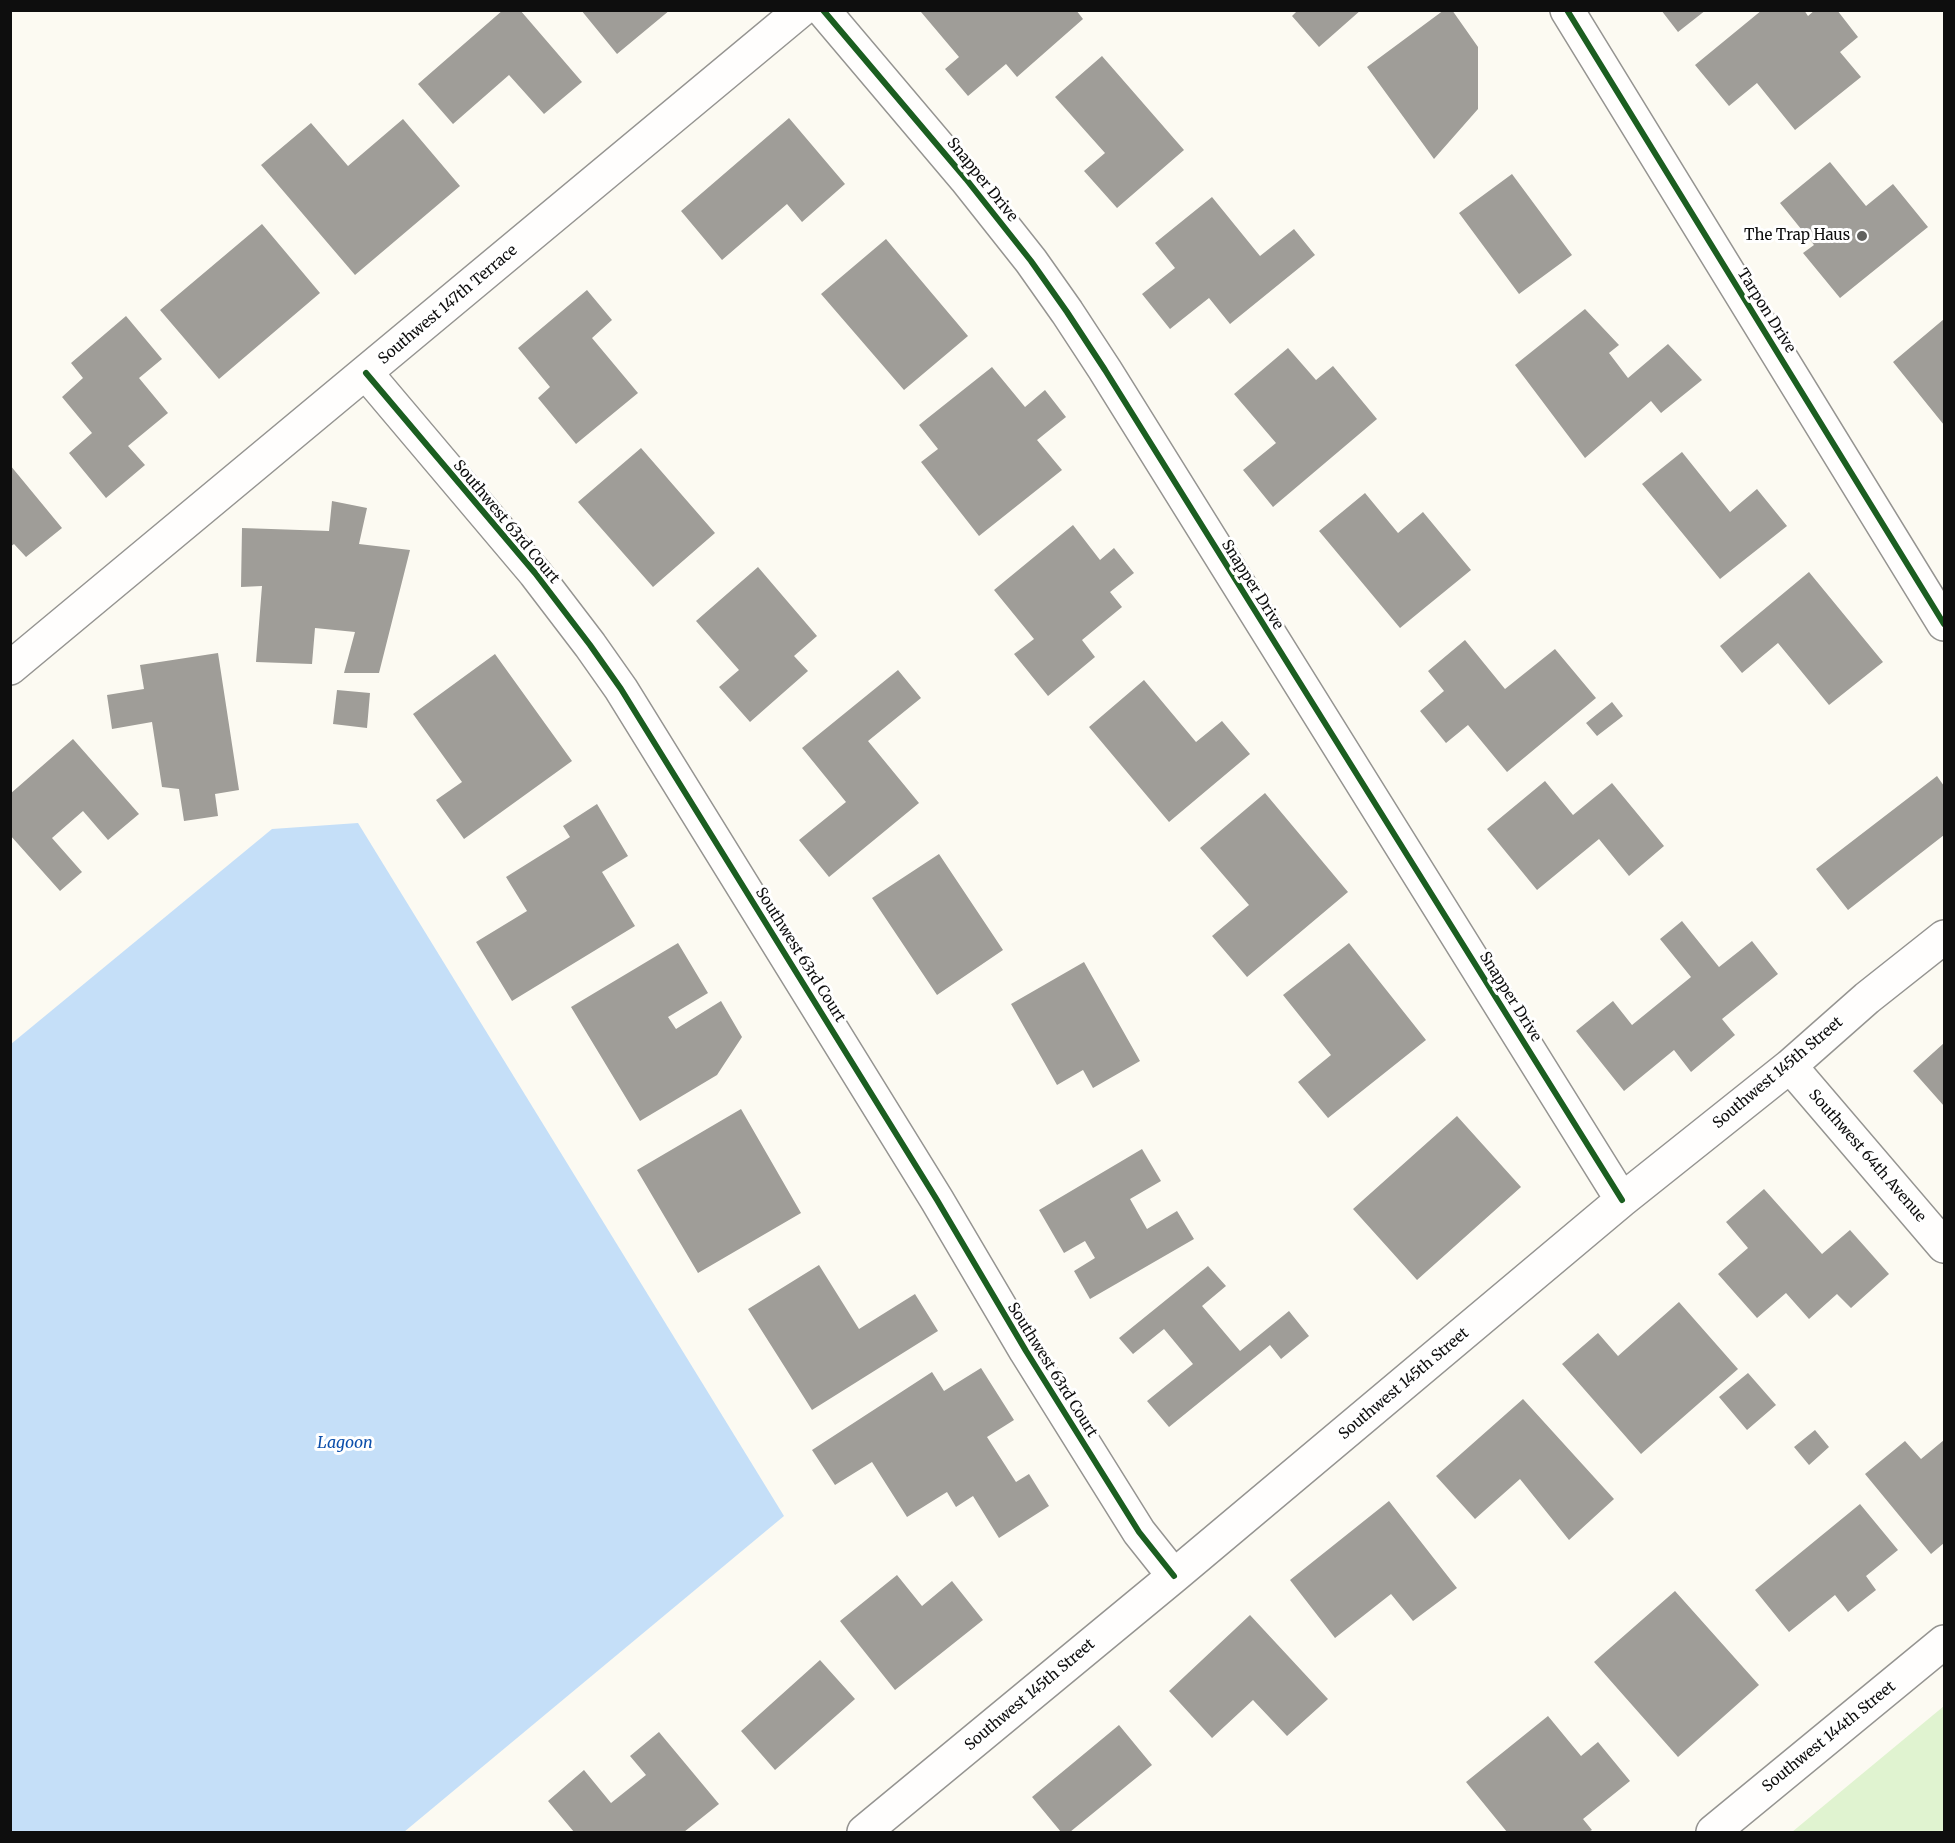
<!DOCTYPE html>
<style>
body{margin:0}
#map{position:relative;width:1955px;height:1843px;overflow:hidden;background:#fcfaf2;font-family:Merriweather,serif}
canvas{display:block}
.frame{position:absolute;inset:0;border:12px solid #0e0e0e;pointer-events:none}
</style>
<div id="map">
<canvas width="1955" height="1843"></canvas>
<div class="frame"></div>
</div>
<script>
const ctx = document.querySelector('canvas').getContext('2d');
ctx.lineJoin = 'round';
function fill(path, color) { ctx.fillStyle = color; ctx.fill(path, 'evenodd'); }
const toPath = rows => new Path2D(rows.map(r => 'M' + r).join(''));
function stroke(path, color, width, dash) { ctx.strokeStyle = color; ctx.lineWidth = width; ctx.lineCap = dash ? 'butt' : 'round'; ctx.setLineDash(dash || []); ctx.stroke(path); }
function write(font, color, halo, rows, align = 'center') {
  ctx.font = font + ' Merriweather,serif'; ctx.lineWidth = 6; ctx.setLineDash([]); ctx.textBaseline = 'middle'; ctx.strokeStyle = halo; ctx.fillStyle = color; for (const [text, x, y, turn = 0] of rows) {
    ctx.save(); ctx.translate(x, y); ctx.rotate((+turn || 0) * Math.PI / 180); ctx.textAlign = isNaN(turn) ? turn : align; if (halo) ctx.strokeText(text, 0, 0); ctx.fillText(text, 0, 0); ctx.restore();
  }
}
const green = toPath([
 [1944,1706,1944,1832,1792,1832]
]);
const water = toPath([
 [358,823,784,1516,404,1832,11,1832,11,1044,272,829]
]);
const building = toPath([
 [503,10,520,10,582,82,544,114,509,75,453,124,418,84],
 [581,10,670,10,617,54],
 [923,10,1076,10,1083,19,1017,77,1006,64,968,96,945,69,959,57,921,12],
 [1298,10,1361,10,1319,47,1292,16],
 [1444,10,1452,10,1478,47,1478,109,1434,159,1367,67],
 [1661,10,1706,10,1678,32],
 [1762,10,1804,10,1808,16,1815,10,1837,10,1858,37,1840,52,1861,77,1795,130,1757,83,1729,106,1695,65],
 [1102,56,1184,150,1117,208,1084,171,1105,153,1055,97],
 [789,118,845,184,802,222,787,204,722,260,681,211],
 [403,119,460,186,355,275,261,165,311,123,348,166],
 [1830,162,1866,206,1893,184,1928,227,1840,298,1803,253,1814,245,1780,203],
 [1512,174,1572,255,1519,294,1459,213],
 [1212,197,1260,256,1294,229,1315,255,1230,324,1209,298,1170,329,1142,294,1175,268,1155,243],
 [262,224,320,293,219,379,160,310],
 [886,239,968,336,904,390,821,294],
 [587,290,612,320,592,338,638,393,576,444,538,398,550,387,518,348],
 [1585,309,1619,345,1609,353,1628,378,1668,344,1702,380,1661,413,1651,401,1585,458,1515,365],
 [126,316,162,359,139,378,168,413,128,446,145,465,106,498,69,453,92,433,62,397,83,378,71,363],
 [1944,319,1944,425,1893,362],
 [1288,348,1316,380,1333,366,1377,419,1273,507,1243,470,1276,443,1234,394],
 [992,367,1025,407,1045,390,1066,417,1037,440,1062,470,979,536,921,462,938,449,919,425],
 [641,448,715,533,653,587,578,502],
 [1682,452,1730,512,1757,489,1787,526,1720,579,1642,484],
 [10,465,62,528,26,557,14,544,10,547],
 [1365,493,1398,533,1423,512,1471,570,1400,628,1319,531],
 [332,501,367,508,359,544,410,550,379,673,344,673,355,632,315,628,312,664,256,662,262,586,241,587,242,528,329,531],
 [1073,525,1100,560,1114,548,1134,573,1110,592,1122,607,1082,640,1095,657,1048,696,1014,654,1034,639,994,590],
 [758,567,817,636,794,656,808,671,750,722,719,687,739,670,696,621],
 [1809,572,1883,662,1829,705,1778,643,1742,673,1720,646],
 [1465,640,1505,689,1555,649,1596,698,1507,772,1468,725,1446,743,1420,711,1444,691,1428,671],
 [218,653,239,790,215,794,218,816,184,821,179,789,162,787,152,722,112,729,107,695,144,689,140,665],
 [495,654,572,761,464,839,436,800,462,782,413,714],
 [898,670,921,698,868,741,919,803,829,877,799,840,846,802,802,748],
 [1144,680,1196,742,1222,721,1250,754,1169,822,1089,727],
 [337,690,370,693,367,728,333,724],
 [1612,702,1623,716,1597,736,1586,723],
 [73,739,139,814,108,840,83,811,52,838,82,872,60,891,10,835,10,794],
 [1937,776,1944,786,1944,835,1848,910,1816,869],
 [1545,781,1573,815,1612,783,1664,846,1629,876,1599,839,1537,890,1487,829],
 [1265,793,1348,892,1247,977,1212,936,1249,905,1200,848],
 [597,804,628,856,602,872,635,926,512,1001,476,942,527,911,506,877,570,837,563,826],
 [939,854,1003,950,937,995,872,898],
 [1682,921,1719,967,1752,941,1778,974,1722,1019,1735,1035,1691,1072,1674,1050,1624,1091,1576,1031,1613,1001,1632,1025,1691,977,1660,939],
 [678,943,708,993,668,1017,676,1029,721,1001,742,1037,717,1075,640,1121,571,1007],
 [1349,943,1426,1040,1328,1118,1298,1082,1331,1055,1283,995],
 [1084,962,1140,1061,1093,1088,1083,1070,1057,1085,1011,1004],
 [1944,1043,1944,1106,1913,1071],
 [741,1109,801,1213,698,1273,637,1170],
 [1457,1116,1521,1187,1417,1280,1353,1209],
 [1142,1149,1161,1181,1130,1199,1147,1229,1177,1211,1194,1239,1090,1299,1074,1271,1095,1258,1085,1241,1064,1253,1039,1210],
 [1764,1189,1822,1254,1850,1230,1889,1274,1851,1308,1837,1294,1809,1319,1786,1293,1757,1318,1718,1274,1748,1248,1726,1222],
 [819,1265,859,1329,915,1294,938,1331,812,1410,748,1309],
 [1208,1266,1226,1286,1202,1306,1240,1351,1289,1311,1309,1336,1281,1359,1270,1345,1169,1427,1147,1401,1193,1364,1164,1329,1133,1354,1119,1338],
 [1679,1302,1738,1369,1641,1454,1562,1364,1598,1333,1618,1356],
 [981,1368,1014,1420,987,1437,1016,1482,1029,1474,1049,1506,999,1538,973,1496,956,1507,947,1492,907,1517,872,1462,835,1485,812,1450,932,1372,944,1391],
 [1748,1373,1776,1405,1747,1430,1719,1397],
 [1523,1399,1614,1499,1569,1540,1520,1479,1475,1519,1436,1476],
 [1815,1430,1829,1447,1809,1465,1794,1447],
 [1944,1440,1944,1543,1931,1554,1865,1474,1905,1441,1921,1459],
 [1389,1501,1457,1588,1413,1621,1391,1594,1335,1638,1290,1580],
 [1860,1504,1898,1550,1866,1576,1876,1590,1848,1612,1835,1595,1789,1632,1755,1590],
 [897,1575,922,1606,952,1581,983,1620,895,1690,840,1621],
 [1675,1591,1759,1685,1678,1757,1594,1662],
 [1250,1615,1328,1699,1287,1736,1253,1700,1212,1738,1169,1691],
 [820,1660,855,1699,775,1770,741,1731],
 [1548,1716,1581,1756,1598,1742,1630,1781,1583,1819,1592,1830,1588,1832,1507,1832,1466,1782],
 [1119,1725,1152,1765,1070,1832,1061,1832,1032,1797],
 [659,1732,719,1804,684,1832,574,1832,548,1801,584,1770,611,1803,646,1775,630,1756]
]);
const street = toPath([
 [823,10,966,179,1031,261,1067,312,1105,370,1622,1200],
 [1567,10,1944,624],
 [366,373,535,573,590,645,621,689,937,1200,1026,1351,1139,1532,1174,1576],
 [10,668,801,10],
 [1790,1066,1944,1246],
 [864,1832,1174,1576,1622,1200,1790,1066,1867,998,1944,937],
 [1713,1832,1944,1642]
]);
const cycleway = toPath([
 [823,10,966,179,1031,261,1067,312,1105,370,1622,1200],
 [1567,10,1944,624],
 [366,373,535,573,590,645,621,689,937,1200,1026,1351,1139,1532,1174,1576]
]);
const markers = [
 [1862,236,6,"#61615e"]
];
const streetNames = [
 ["Snapper Drive",982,180,51],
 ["Southwest 147th Terrace",448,305,-40],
 ["Tarpon Drive",1766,311,58],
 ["Southwest 63rd Court",506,522,50],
 ["Snapper Drive",1252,585,58],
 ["Southwest 63rd Court",800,955,58],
 ["Snapper Drive",1510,997,58],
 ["Southwest 145th Street",1778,1073,-40],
 ["Southwest 64th Avenue",1867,1156,49],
 ["Southwest 63rd Court",1052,1370,58],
 ["Southwest 145th Street",1404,1384,-40],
 ["Southwest 145th Street",1030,1695,-40],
 ["Southwest 144th Street",1829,1737,-39]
];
const poiNames = [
 ["The Trap Haus",1850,236]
];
const waterNames = [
 ["Lagoon",345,1443]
];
fill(green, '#e0f3d0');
fill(water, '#c5dff8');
fill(building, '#9f9d98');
stroke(street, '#959491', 36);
stroke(street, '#fffefd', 33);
stroke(cycleway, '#1b5e20', 6);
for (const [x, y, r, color] of markers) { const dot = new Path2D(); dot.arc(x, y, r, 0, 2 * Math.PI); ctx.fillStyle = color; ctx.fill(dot); stroke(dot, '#fff', 2); }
write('15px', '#0e0e0e', '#fff', streetNames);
write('15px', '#0e0e0e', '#fff', poiNames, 'right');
write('italic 16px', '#0c4fab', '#fff', waterNames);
</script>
